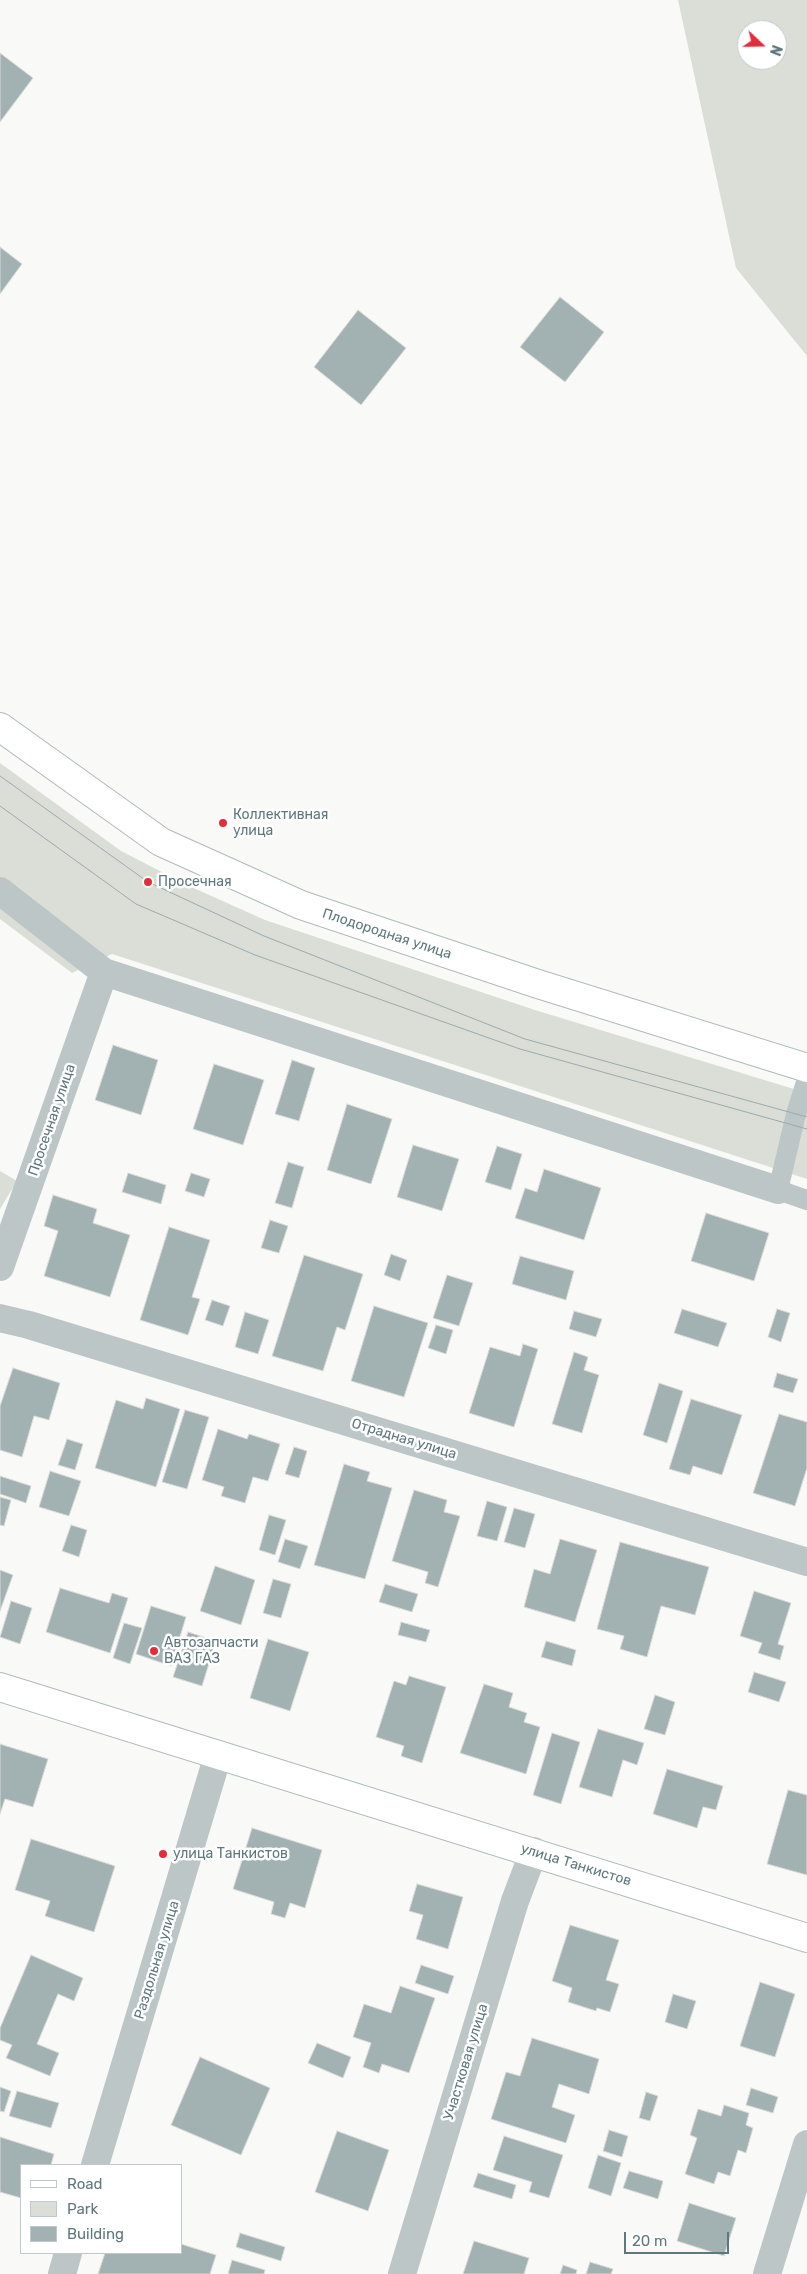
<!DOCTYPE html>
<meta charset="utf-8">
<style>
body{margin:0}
#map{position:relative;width:807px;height:2274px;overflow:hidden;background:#f9f9f7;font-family:Rubik,sans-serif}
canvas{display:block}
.legend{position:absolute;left:20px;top:2164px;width:162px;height:90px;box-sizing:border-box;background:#fff;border:1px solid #bfc9cb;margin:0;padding:6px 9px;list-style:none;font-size:15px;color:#5f787c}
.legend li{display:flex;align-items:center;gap:10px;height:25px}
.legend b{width:25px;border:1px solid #bfc9cb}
.north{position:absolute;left:737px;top:20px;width:50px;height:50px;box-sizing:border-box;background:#fff;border:1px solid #bfc9cb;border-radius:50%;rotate:111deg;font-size:14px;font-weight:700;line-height:20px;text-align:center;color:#5f787c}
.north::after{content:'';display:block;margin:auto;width:18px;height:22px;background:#e42d3b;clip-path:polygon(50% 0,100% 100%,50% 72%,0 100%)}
.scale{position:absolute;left:624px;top:2232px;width:105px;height:22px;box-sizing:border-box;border:2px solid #5f787c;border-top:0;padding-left:6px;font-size:15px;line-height:18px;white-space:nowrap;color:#5f787c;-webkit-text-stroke:4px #fff;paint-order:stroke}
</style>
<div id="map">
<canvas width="807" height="2274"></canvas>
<ul class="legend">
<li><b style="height:6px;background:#fff"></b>Road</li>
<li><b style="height:14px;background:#dbded6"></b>Park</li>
<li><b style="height:14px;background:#a2b2b3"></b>Building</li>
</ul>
<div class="north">N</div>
<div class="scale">20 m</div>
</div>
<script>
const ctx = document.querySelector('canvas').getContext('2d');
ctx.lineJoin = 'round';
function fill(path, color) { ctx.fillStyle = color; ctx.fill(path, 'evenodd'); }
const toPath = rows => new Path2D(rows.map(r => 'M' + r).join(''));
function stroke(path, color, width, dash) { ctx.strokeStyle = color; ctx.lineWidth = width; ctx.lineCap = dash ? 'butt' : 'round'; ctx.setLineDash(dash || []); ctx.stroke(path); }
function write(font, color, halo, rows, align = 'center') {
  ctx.font = font + ' Rubik,sans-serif'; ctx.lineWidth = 5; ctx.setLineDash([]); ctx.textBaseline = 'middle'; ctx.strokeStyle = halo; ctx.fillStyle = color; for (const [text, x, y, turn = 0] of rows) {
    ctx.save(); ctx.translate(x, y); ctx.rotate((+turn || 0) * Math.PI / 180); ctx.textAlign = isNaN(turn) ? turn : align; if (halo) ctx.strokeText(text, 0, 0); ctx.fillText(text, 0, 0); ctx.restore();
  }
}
const green = toPath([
 [678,0,807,0,807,356,736,268],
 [747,30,777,30,777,60,747,60],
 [0,763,121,851,187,885,265,920,535,1010,807,1093,807,1179,112,954,72,973,0,919],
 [0,1171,17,1181,0,1209]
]);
const building = toPath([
 [0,53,33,78,0,122,0,53],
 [0,247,22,264,0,294,0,247],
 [560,297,604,332,565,382,520,347,560,297],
 [358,310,406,348,361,405,314,367,358,310],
 [113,1045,158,1060,141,1115,95,1100,113,1045],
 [292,1060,315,1068,299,1121,275,1114,292,1060],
 [214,1064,264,1080,243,1145,193,1129,214,1064],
 [347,1104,392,1119,371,1184,327,1170,347,1104],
 [413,1145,459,1159,442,1211,397,1197,413,1145],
 [497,1146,522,1154,511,1190,485,1182,497,1146],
 [288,1162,304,1167,292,1208,275,1203,288,1162],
 [544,1169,601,1188,584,1240,515,1218,525,1188,537,1192,544,1169],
 [128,1173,166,1185,161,1204,122,1192,128,1173],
 [191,1173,210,1179,204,1197,185,1191,191,1173],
 [53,1195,97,1209,93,1223,130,1235,110,1297,44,1276,58,1231,44,1226,53,1195],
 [706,1213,769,1233,754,1281,691,1261,706,1213],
 [270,1220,288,1226,279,1253,261,1248,270,1220],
 [169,1227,210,1240,192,1297,200,1299,188,1335,140,1320,169,1227],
 [391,1254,407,1260,400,1281,384,1275,391,1254],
 [304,1255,363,1274,345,1330,337,1327,323,1371,272,1356,304,1255],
 [520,1256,574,1271,566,1300,512,1284,520,1256],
 [447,1275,473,1283,459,1326,433,1318,447,1275],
 [212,1300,230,1306,223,1326,205,1320,212,1300],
 [374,1306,428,1323,404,1397,351,1381,374,1306],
 [682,1309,727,1323,718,1347,674,1333,682,1309],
 [777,1309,790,1313,781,1342,768,1337,777,1309],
 [574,1311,602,1319,596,1337,569,1329,574,1311],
 [245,1312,269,1320,258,1354,235,1347,245,1312],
 [436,1325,453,1330,446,1354,428,1348,436,1325],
 [523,1344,538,1349,514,1427,469,1413,490,1347,520,1356,523,1344],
 [574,1352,588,1357,584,1370,599,1375,582,1433,552,1424,574,1352],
 [13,1368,60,1383,49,1420,34,1416,22,1457,0,1450,0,1406,13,1368],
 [777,1373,798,1379,793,1393,773,1387,777,1373],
 [659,1383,683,1391,667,1443,643,1435,659,1383],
 [146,1398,180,1409,156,1487,95,1468,116,1400,143,1409,146,1398],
 [691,1399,742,1415,722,1475,693,1466,690,1475,669,1469,691,1399],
 [185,1410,209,1417,187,1489,162,1482,185,1410],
 [779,1414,807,1422,807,1468,795,1506,753,1493,779,1414],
 [218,1429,247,1439,249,1434,280,1444,268,1481,253,1477,245,1503,221,1496,224,1487,202,1480,218,1429],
 [67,1439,83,1444,75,1470,58,1465,67,1439],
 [294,1447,307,1451,299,1478,285,1474,294,1447],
 [344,1464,370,1472,367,1481,392,1488,365,1579,314,1565,344,1464],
 [50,1471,81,1481,69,1516,39,1507,50,1471],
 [0,1476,31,1486,26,1503,0,1494,0,1476],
 [414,1490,447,1500,444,1512,460,1516,438,1587,425,1583,428,1572,392,1561,414,1490],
 [0,1497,11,1500,4,1526,0,1525,0,1497],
 [487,1501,507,1507,497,1541,477,1536,487,1501],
 [514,1508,535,1514,525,1548,504,1542,514,1508],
 [269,1515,286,1520,275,1555,259,1550,269,1515],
 [71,1525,87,1530,79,1557,62,1551,71,1525],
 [285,1539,308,1546,300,1569,278,1562,285,1539],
 [560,1539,597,1550,575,1622,524,1607,534,1569,550,1574,560,1539],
 [620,1542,709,1567,695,1615,661,1606,647,1657,620,1649,624,1636,597,1629,620,1542],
 [215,1566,255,1580,241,1625,200,1611,215,1566],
 [0,1570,13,1575,0,1611,0,1570],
 [273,1579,291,1584,281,1618,263,1613,273,1579],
 [385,1584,418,1594,412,1612,379,1602,385,1584],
 [60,1588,109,1603,112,1593,128,1598,110,1653,46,1632,60,1588],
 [754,1591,791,1603,778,1644,784,1646,780,1660,758,1653,762,1643,740,1636,754,1591],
 [11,1601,32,1608,20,1644,0,1637,11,1601],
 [151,1606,186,1617,171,1666,136,1654,151,1606],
 [401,1622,430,1630,426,1642,398,1635,401,1622],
 [124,1623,142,1628,130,1664,113,1658,124,1623],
 [188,1632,216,1641,202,1686,173,1677,188,1632],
 [268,1639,309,1652,290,1711,250,1698,268,1639],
 [546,1641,576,1650,572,1666,541,1657,546,1641],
 [754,1672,786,1682,779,1702,748,1692,754,1672],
 [409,1676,446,1687,422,1763,401,1756,404,1746,376,1737,394,1681,406,1685,409,1676],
 [484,1684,513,1693,509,1707,527,1713,524,1722,540,1727,526,1774,460,1753,484,1684],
 [655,1695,675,1702,665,1735,644,1729,655,1695],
 [598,1729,644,1743,637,1765,623,1760,612,1797,579,1787,598,1729],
 [552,1733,580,1742,561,1804,533,1795,552,1733],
 [0,1744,48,1759,33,1807,5,1799,0,1814,0,1744],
 [667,1769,723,1786,716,1810,703,1807,697,1828,653,1814,667,1769],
 [788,1790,807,1795,807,1875,767,1864,788,1790],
 [252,1828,322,1850,305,1908,290,1903,285,1918,271,1914,274,1902,233,1889,252,1828],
 [31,1839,115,1866,94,1932,45,1916,50,1901,15,1890,31,1839],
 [417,1884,463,1897,448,1949,416,1939,423,1915,409,1911,417,1884],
 [570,1925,619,1940,606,1980,619,1984,610,2012,597,2008,596,2011,568,2002,572,1988,552,1981,570,1925],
 [31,1955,83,1978,74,2001,58,1994,37,2044,59,2053,50,2076,6,2058,12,2045,0,2040,0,2028,31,1955],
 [421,1965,454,1976,448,1994,415,1983,421,1965],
 [760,1982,795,1994,775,2057,740,2046,760,1982],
 [400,1986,435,1998,409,2073,382,2064,379,2073,363,2067,371,2043,353,2037,364,2004,391,2013,400,1986],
 [673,1994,696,2001,687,2029,665,2022,673,1994],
 [532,2038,599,2059,589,2094,559,2084,552,2107,575,2115,566,2143,491,2119,506,2072,520,2076,532,2038],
 [317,2043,351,2057,343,2078,308,2063,317,2043],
 [200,2057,270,2088,241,2155,171,2125,200,2057],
 [0,2087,11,2091,4,2112,0,2111,0,2087],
 [751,2088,778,2097,773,2113,746,2105,751,2088],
 [17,2091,59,2103,51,2128,9,2116,17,2091],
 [646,2092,658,2096,650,2121,639,2118,646,2092],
 [724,2105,749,2113,746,2125,753,2128,746,2153,738,2150,730,2176,718,2172,714,2184,685,2174,697,2138,690,2135,698,2109,721,2116,724,2105],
 [609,2130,628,2136,622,2157,603,2151,609,2130],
 [337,2131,389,2150,368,2211,315,2192,337,2131],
 [504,2136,563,2155,549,2198,529,2192,532,2182,493,2170,504,2136],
 [0,2137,54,2154,51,2165,21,2165,21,2198,0,2192,0,2137],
 [598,2155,621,2163,611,2196,588,2188,598,2155],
 [629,2171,663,2181,658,2199,623,2188,629,2171],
 [478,2173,516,2185,512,2199,473,2187,478,2173],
 [689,2203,736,2218,724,2256,677,2241,689,2203],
 [240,2233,285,2247,281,2261,236,2247,240,2233],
 [474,2241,529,2258,524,2274,463,2274,474,2241],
 [181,2244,216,2255,210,2274,98,2274,105,2253,181,2253,181,2244],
 [232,2260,265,2270,264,2274,228,2274,232,2260],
 [590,2262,613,2269,611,2274,586,2274,590,2262],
 [563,2265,577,2270,576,2274,560,2274,563,2265]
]);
const service = toPath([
 [807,1079,796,1114,778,1190,807,1200]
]);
const minor = toPath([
 [0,891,104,972,778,1190],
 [0,1267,104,972],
 [0,1318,29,1325,807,1562],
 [402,2274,515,1901,534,1851],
 [767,2274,807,2144]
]);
const tertiary = toPath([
 [95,2165,218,1755],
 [62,2274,68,2253]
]);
const secondary = toPath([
 [0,727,161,842,301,905,538,984,807,1068],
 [0,1687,807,1938]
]);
const tram = toPath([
 [0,776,148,882,264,936,525,1039,807,1117],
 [0,806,136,904,255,955,520,1049,807,1129]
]);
const markers = [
 [223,823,5,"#e42d3b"],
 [148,882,5,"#e42d3b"],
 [154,1651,5,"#e42d3b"],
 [163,1854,5,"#e42d3b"]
];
const poiNames = [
 ["Коллективная",233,815],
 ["улица",233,831],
 ["Просечная",158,882],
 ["Автозапчасти",164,1643],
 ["ВАЗ ГАЗ",164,1659],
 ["улица Танкистов",173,1854]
];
const streetNames = [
 ["Плодородная улица",387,934,18],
 ["Просечная улица",52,1120,-71],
 ["Отрадная улица",404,1439,17],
 ["улица Танкистов",576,1865,17],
 ["Раздольная улица",157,1960,-73],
 ["Участковая улица",466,2062,-73]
];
fill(green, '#dbded6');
fill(building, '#a2b2b3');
stroke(building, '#dbdbd9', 1);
stroke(secondary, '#b0bbbc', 30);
stroke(service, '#bdc6c7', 20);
stroke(minor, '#bdc6c7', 28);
stroke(tertiary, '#bdc6c7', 28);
stroke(secondary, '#fff', 28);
stroke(tram, '#9daaac', 1);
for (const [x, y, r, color] of markers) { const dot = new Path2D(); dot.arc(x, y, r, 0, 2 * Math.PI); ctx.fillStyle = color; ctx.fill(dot); stroke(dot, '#fff', 2); }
write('14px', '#5f787c', '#fff', poiNames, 'left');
write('14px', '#5f787c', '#fff', streetNames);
</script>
